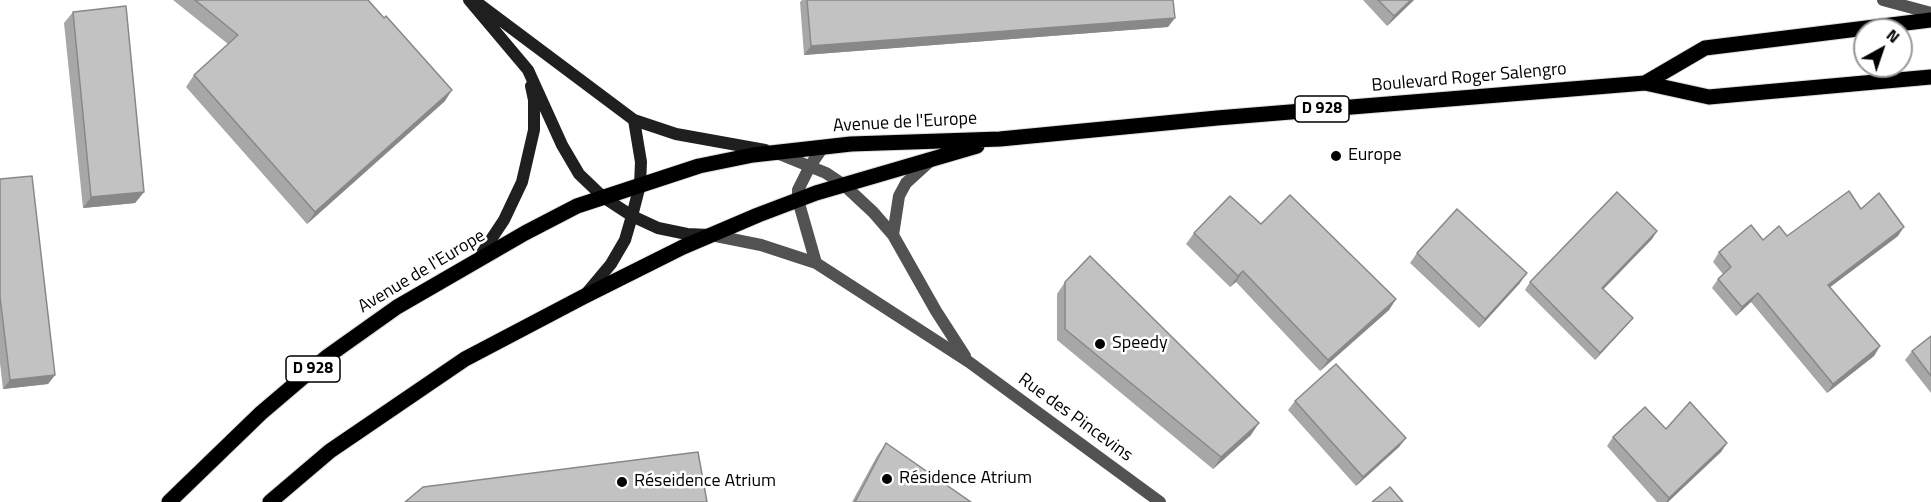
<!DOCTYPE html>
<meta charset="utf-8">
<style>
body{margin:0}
#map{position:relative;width:1931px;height:502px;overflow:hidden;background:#fff;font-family:"Titillium Web",sans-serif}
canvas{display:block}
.north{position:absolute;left:1853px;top:18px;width:60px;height:60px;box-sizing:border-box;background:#fff;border:2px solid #999;border-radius:50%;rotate:40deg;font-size:16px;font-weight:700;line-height:24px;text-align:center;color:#000}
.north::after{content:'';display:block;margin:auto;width:21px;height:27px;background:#000;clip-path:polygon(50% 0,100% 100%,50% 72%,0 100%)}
</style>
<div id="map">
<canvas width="1931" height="502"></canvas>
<div class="north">N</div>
</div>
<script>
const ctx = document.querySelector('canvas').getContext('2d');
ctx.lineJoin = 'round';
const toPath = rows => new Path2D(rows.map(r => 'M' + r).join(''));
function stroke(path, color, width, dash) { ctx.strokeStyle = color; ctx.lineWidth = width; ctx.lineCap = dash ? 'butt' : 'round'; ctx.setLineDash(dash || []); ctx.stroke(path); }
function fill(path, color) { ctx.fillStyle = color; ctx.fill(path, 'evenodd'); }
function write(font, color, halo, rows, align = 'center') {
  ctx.font = font + ' "Titillium Web",sans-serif'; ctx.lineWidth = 5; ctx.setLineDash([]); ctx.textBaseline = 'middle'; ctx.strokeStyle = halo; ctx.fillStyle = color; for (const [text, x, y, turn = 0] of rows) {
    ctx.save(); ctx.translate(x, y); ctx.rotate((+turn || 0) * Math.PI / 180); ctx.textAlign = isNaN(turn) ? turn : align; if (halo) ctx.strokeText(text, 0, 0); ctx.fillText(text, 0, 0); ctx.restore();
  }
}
const street = toPath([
 [1883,0,1931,13],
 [777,153,826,173,844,185,873,212,893,235,936,311,965,356],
 [711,235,761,245,816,263,969,362,1160,502],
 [893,235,899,196,906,183,929,162],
 [816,263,798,200,798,190,810,166,823,147]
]);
const secondary = toPath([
 [469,0,528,70,562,145,579,174,603,197,632,216,658,228,687,234,709,235],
 [479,4,634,120,676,134,765,150],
 [478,259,504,220,522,182,534,130,534,100,531,86],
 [585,295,611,264,625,240,632,216,640,185,641,162,634,120]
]);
const primary = toPath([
 [1645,83,1709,97,1931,77],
 [169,502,261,413,328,356,397,307,525,233,577,206,699,166,753,155,851,144,1000,139,1217,118,1645,83,1705,48,1931,20],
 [270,502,330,451,465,359,583,297,683,247,758,215,816,193,977,146]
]);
const wall = toPath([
 [173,0,368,0,445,101,307,224,186,87,194,75,228,44],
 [802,0,1173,0,1168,27,804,55,800,2],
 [1363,0,1414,0,1387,26],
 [73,12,144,192,135,203,83,208,64,23],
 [0,179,55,375,48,384,3,389,0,363],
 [1261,224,1396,299,1389,310,1320,371,1236,282,1230,287,1186,244,1194,233],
 [1657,231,1652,239,1603,289,1633,318,1627,325,1595,360,1525,290,1530,282],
 [1787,236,1898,236,1830,287,1880,346,1874,356,1827,393,1751,302,1736,316,1712,288,1718,279,1723,274,1713,262,1719,252,1763,240],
 [1417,253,1520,283,1479,328,1410,263],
 [1065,282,1251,435,1213,469,1057,340,1057,294],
 [1931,336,1931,393,1905,360,1912,351],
 [1295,401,1406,438,1399,447,1356,486,1288,410],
 [1666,429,1727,443,1721,452,1668,502,1657,502,1607,446,1613,437],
 [886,443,971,502,852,502,877,456]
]);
const shadedWall = toPath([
 [1411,0,1414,0,1387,26,1394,16],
 [1175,18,1168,27,804,55,811,46],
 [452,90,445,101,307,224,315,212],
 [144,192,135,203,83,208,91,197],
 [1904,227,1898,236,1821,294,1828,285],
 [1657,231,1652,239,1597,296,1602,288],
 [1243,271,1236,282,1230,287,1238,276],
 [1527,273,1520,283,1479,328,1485,319],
 [1758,293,1751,302,1736,316,1742,307],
 [1396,299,1389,310,1320,371,1328,360],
 [1633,318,1627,325,1595,360,1600,353],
 [1880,346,1874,356,1827,393,1833,384],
 [55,375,48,384,3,389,10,380],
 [1259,423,1251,435,1213,469,1221,457],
 [1406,438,1399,447,1356,486,1363,477],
 [1727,443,1721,452,1668,502,1666,502,1669,498]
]);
const building = toPath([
 [195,0,368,0,384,18,386,16,452,90,315,212,194,75,238,35,195,0],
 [807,0,1173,0,1175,18,811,46,807,0],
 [1378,0,1411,0,1394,16,1378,0],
 [126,6,144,192,91,197,73,12,126,6],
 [32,176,55,375,10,380,0,297,0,179,32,176],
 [1849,191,1861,209,1879,193,1904,227,1828,285,1880,346,1833,384,1758,293,1742,307,1718,279,1731,267,1719,252,1751,225,1763,240,1779,226,1787,236,1849,191],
 [1617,192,1657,231,1602,288,1633,318,1600,353,1530,282,1617,192],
 [1290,195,1396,299,1328,360,1243,271,1238,276,1194,233,1230,196,1261,224,1290,195],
 [1457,209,1527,273,1485,319,1417,253,1457,209],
 [1090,256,1259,423,1221,457,1065,329,1065,282,1090,256],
 [1931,336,1931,376,1912,351,1931,336],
 [1336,364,1406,438,1363,477,1295,401,1336,364],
 [1690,402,1727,443,1669,498,1613,437,1645,407,1666,429,1690,402],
 [886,443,971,502,855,502,886,443],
 [698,452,707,502,405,502,423,487,698,452],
 [1390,487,1403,502,1372,502,1390,487]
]);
const markers = [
 [1336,156,6,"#000"],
 [1100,344,6,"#000"],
 [887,479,6,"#000"],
 [622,482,6,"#000"]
];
const shields = [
 [1322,109,54],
 [313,369,54]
];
const shieldNames = [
 ["D 928",1322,109],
 ["D 928",313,369]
];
const streetNames = [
 ["Boulevard Roger Salengro",1469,78,-5],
 ["Avenue de l'Europe",905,123,-3],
 ["Avenue de l'Europe",422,272,-31],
 ["Rue des Pincevins",1075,418,36]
];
const poiNames = [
 ["Europe",1348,156],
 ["Speedy",1112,344],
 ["Résidence Atrium",899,479],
 ["Réseidence Atrium",634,482]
];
stroke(primary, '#dbdbdb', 17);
stroke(street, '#525252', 12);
stroke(secondary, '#1f1f1f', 12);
stroke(primary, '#000', 15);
fill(wall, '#a7a7a7');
fill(shadedWall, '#888');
fill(building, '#c2c2c2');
stroke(building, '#888', 1.5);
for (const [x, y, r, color] of markers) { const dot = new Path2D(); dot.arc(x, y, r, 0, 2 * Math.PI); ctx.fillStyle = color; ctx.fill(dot); stroke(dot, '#fff', 2); }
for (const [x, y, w] of shields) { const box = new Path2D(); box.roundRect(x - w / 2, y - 13, w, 26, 4.5); ctx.fillStyle = '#fff'; ctx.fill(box); stroke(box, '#000', 1.5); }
write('bold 16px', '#000', null, shieldNames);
write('18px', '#000', '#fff', streetNames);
write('18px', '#000', '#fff', poiNames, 'left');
</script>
